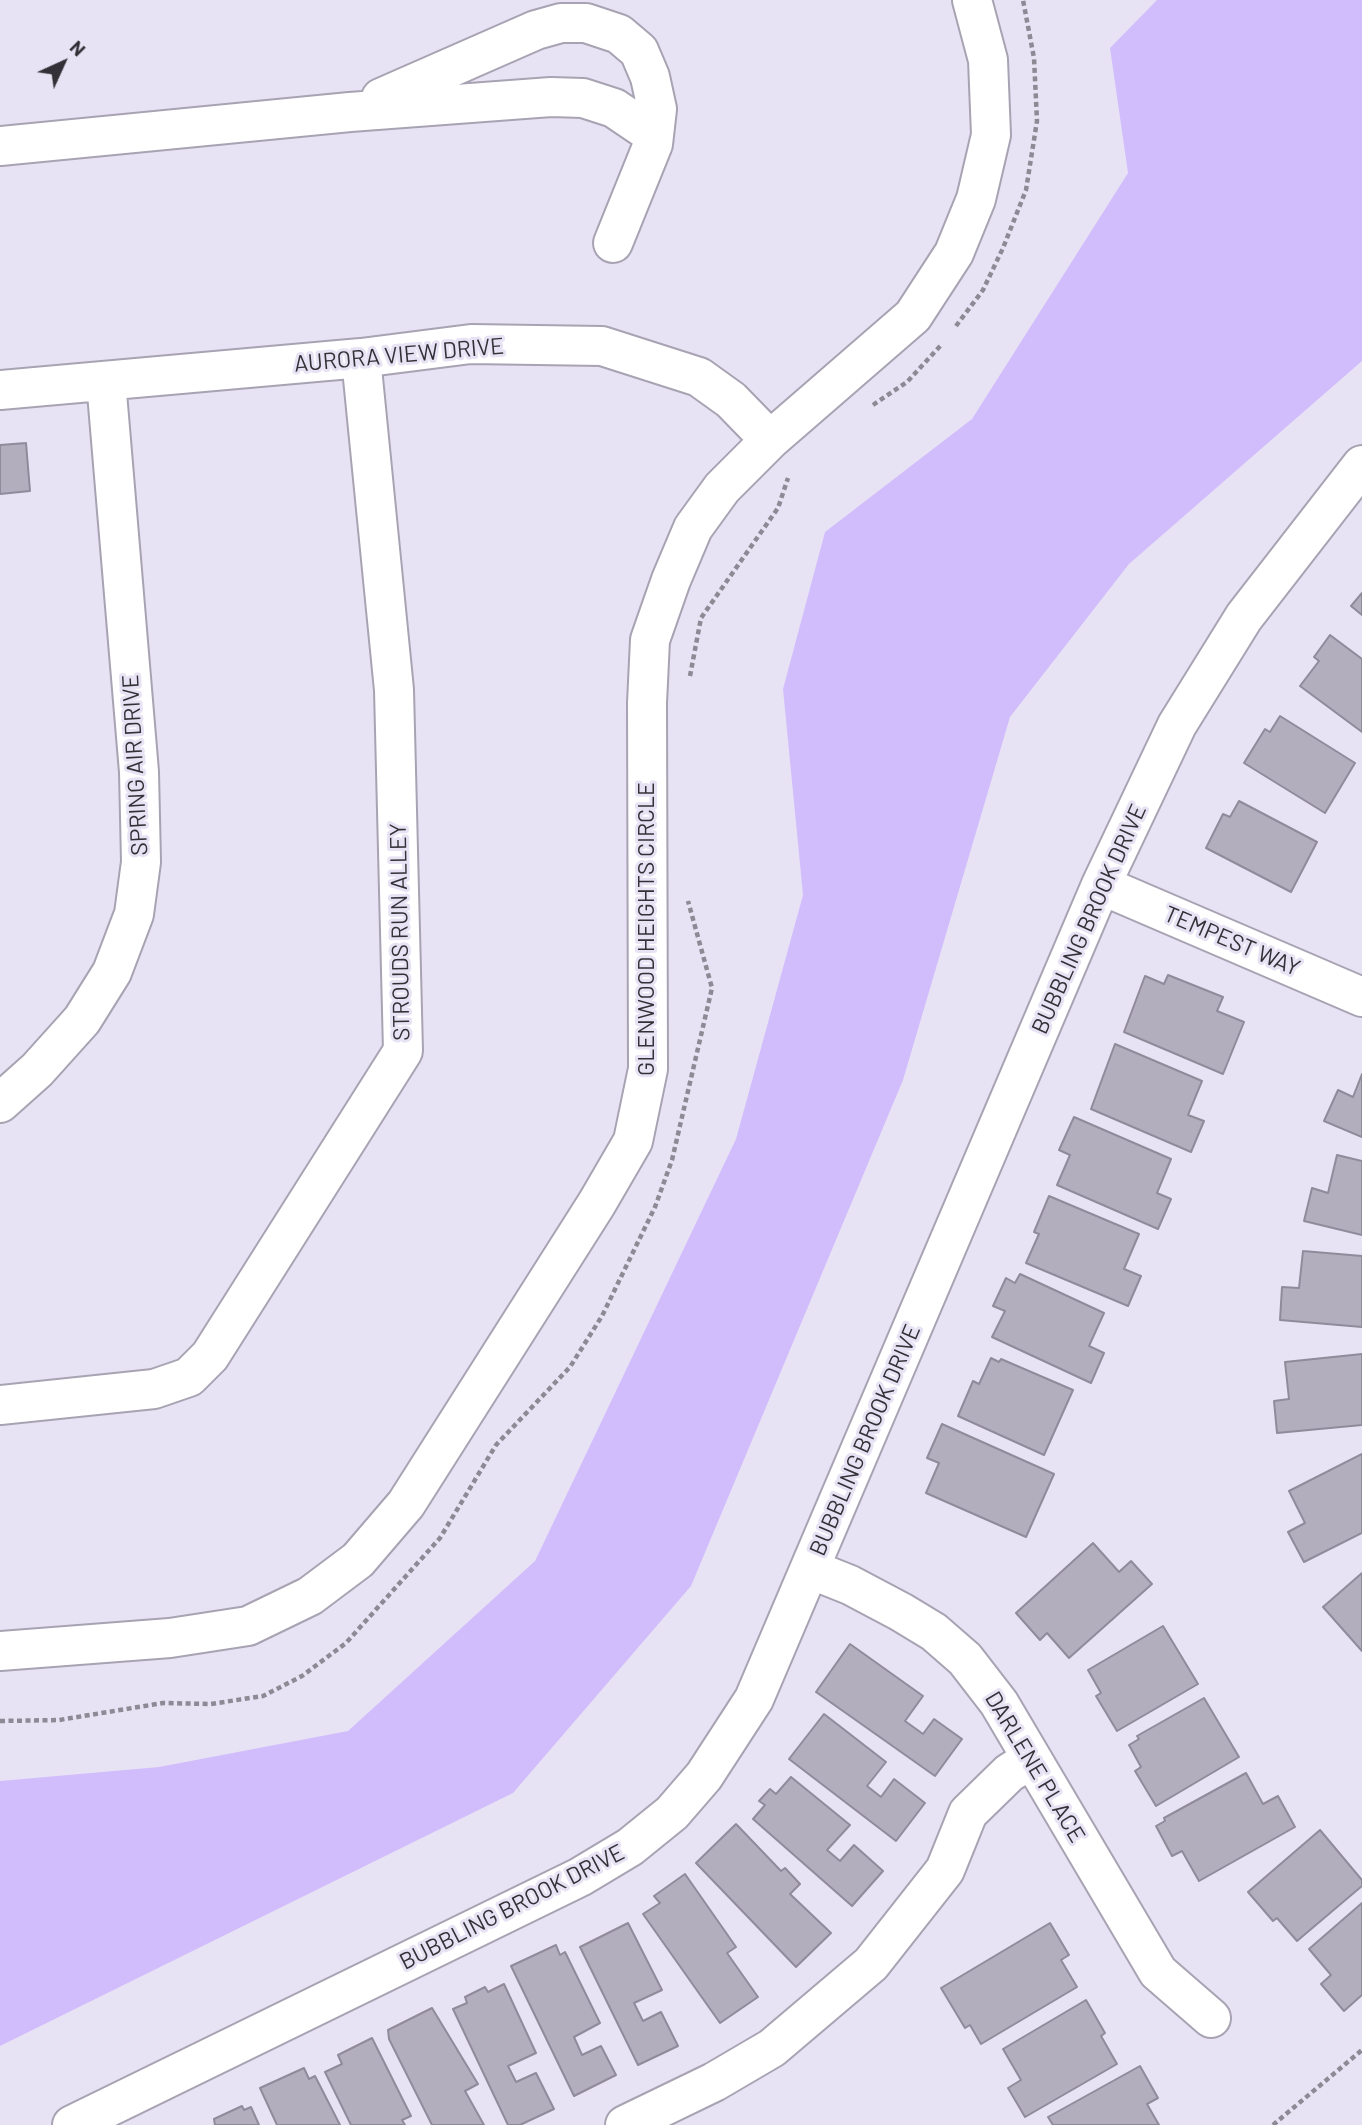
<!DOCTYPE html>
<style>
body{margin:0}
#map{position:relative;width:1362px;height:2125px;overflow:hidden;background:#e8e3f4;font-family:Barlow,sans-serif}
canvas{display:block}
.north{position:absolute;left:28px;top:28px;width:70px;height:70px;-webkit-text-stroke:5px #e8e3f4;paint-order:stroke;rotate:45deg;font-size:19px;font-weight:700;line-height:28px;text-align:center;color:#333137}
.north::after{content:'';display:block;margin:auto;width:24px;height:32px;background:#333137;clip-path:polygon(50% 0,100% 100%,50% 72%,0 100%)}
</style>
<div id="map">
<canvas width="1362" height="2125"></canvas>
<div class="north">N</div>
</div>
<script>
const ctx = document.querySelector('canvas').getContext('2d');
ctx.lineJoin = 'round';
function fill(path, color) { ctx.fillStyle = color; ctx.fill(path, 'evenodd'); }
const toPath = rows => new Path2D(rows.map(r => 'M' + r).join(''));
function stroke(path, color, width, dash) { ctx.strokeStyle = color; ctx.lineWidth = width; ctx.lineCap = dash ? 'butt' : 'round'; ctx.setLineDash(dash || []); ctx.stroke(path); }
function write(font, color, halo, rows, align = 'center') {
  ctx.font = font + ' Barlow,sans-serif'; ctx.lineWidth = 6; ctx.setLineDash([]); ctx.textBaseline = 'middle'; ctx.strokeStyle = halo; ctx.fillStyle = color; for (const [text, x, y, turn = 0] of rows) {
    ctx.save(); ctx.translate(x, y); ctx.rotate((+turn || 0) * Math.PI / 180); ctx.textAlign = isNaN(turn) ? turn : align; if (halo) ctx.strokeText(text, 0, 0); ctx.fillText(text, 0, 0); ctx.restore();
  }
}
const green = toPath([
 [1157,0,1362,0,1362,361,1129,564,1010,717,903,1080,691,1586,513,1793,0,2046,0,1781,159,1767,348,1731,535,1561,736,1139,803,895,783,689,825,532,972,419,1128,173,1110,48]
]);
const building = toPath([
 [26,443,30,491,0,494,0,445,26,443],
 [1362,593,1362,615,1351,606,1362,593],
 [1330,635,1362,659,1362,732,1300,686,1319,661,1314,657,1330,635],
 [1280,716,1355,763,1325,813,1244,763,1265,729,1270,732,1280,716],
 [1239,801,1317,842,1291,892,1206,848,1223,814,1230,817,1239,801],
 [1168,975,1223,997,1217,1011,1244,1022,1223,1074,1124,1032,1145,976,1164,984,1168,975],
 [1115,1044,1202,1081,1188,1115,1204,1121,1191,1152,1091,1109,1115,1044],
 [1362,1074,1362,1137,1324,1121,1338,1090,1353,1097,1362,1074],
 [1074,1117,1171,1159,1157,1193,1171,1199,1158,1229,1057,1185,1070,1155,1059,1150,1074,1117],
 [1337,1155,1362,1161,1362,1235,1304,1221,1312,1188,1328,1193,1337,1155],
 [1049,1196,1139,1234,1124,1269,1141,1276,1128,1306,1026,1263,1039,1234,1034,1232,1049,1196],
 [1303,1251,1362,1256,1362,1327,1280,1320,1282,1287,1299,1288,1303,1251],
 [1020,1274,1104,1313,1089,1346,1104,1353,1091,1383,992,1337,1005,1311,993,1306,1006,1278,1015,1283,1020,1274],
 [1362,1354,1362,1425,1277,1433,1274,1401,1289,1399,1285,1362,1362,1354],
 [991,1358,999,1362,1001,1359,1073,1390,1044,1455,958,1416,973,1381,979,1384,991,1358],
 [942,1424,1054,1474,1026,1537,926,1493,939,1463,927,1458,942,1424],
 [1362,1454,1362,1533,1304,1562,1288,1532,1305,1523,1289,1491,1362,1454],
 [1093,1543,1119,1572,1131,1561,1152,1584,1069,1658,1047,1633,1040,1640,1016,1613,1093,1543],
 [1362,1573,1362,1651,1323,1607,1362,1573],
 [1163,1626,1198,1684,1117,1731,1096,1696,1101,1693,1088,1670,1163,1626],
 [850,1644,923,1696,905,1721,923,1734,934,1719,962,1739,935,1776,816,1692,850,1644],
 [1204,1698,1239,1757,1156,1806,1135,1771,1141,1767,1129,1745,1139,1739,1137,1736,1204,1698],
 [824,1714,886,1762,867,1786,881,1797,894,1779,925,1803,896,1841,789,1759,824,1714],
 [1246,1773,1263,1804,1278,1796,1295,1827,1199,1881,1182,1851,1172,1856,1156,1826,1165,1821,1164,1818,1246,1773],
 [791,1777,850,1825,827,1850,840,1861,854,1845,883,1871,852,1906,753,1819,765,1805,759,1801,770,1789,776,1794,791,1777],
 [736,1824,781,1871,785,1868,800,1884,790,1894,831,1933,796,1967,696,1863,736,1824],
 [1320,1830,1362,1880,1362,1886,1297,1941,1277,1918,1273,1921,1248,1892,1320,1830],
 [685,1874,736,1947,727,1953,758,1997,720,2023,643,1914,660,1903,654,1896,685,1874],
 [1362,1903,1362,1995,1344,2011,1321,1984,1331,1975,1309,1949,1362,1903],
 [628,1923,662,1990,634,2003,643,2021,661,2012,678,2046,638,2065,580,1947,628,1923],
 [1050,1923,1069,1955,1061,1960,1077,1987,981,2044,970,2025,965,2028,941,1988,1050,1923],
 [556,1945,560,1955,565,1952,600,2023,574,2037,582,2055,601,2046,616,2075,574,2096,511,1966,556,1945],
 [504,1984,536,2053,508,2066,516,2082,536,2073,554,2109,520,2125,508,2125,453,2009,467,2003,465,1997,485,1987,488,1992,504,1984],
 [1086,2000,1105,2033,1101,2036,1117,2064,1025,2117,1008,2088,1021,2080,1003,2049,1086,2000],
 [432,2008,478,2084,465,2091,484,2125,432,2125,389,2039,388,2030,432,2008],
 [372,2038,411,2116,402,2120,405,2125,351,2125,325,2072,342,2064,338,2055,372,2038],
 [1140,2066,1158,2098,1147,2104,1159,2125,1053,2125,1048,2117,1140,2066],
 [304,2068,309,2079,315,2076,340,2125,277,2125,260,2088,304,2068],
 [242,2106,244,2110,251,2107,259,2125,215,2125,214,2119,242,2106]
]);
const path = toPath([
 [956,326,983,290,1003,248,1026,190,1037,121,1034,58,1023,0],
 [873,405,907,382,942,344],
 [690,676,701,618,778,508,788,478],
 [0,1721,59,1720,163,1703,211,1704,263,1696,302,1676,346,1643,440,1538,496,1445,570,1367,602,1316,655,1207,672,1160,712,988,688,901],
 [1273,2125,1362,2050]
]);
const minor = toPath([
 [381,98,536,30,561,23,586,23,619,34,639,51,650,77,657,109,653,144,613,243],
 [0,146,350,112,551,97,583,98,614,108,654,135],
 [0,390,361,358,471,344,602,346,699,377,731,400,770,440],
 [1101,885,1362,997],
 [0,1103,37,1070,82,1020,112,972,134,914,141,862,139,772,106,381],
 [0,1405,154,1389,189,1377,210,1356,403,1051,394,690,361,358],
 [810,1569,850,1585,901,1612,934,1632,965,1659,999,1703,1158,1972,1211,2018],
 [0,1651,170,1638,248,1626,310,1596,358,1560,406,1504,597,1203,633,1141,648,1069,647,703,650,640,671,580,693,528,722,488,770,440,913,316,954,253,976,199,991,135,988,60,972,0],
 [72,2125,580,1877,630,1847,672,1813,704,1776,754,1699,1101,885,1177,725,1244,617,1362,465],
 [625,2125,714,2082,772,2048,871,1964,945,1870,968,1813,1009,1773,1031,1759]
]);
const streetNames = [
 ["AURORA VIEW DRIVE",399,355,-5],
 ["SPRING AIR DRIVE",135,765,-93],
 ["BUBBLING BROOK DRIVE",1089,919,-66],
 ["GLENWOOD HEIGHTS CIRCLE",646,929,-90],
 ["STROUDS RUN ALLEY",400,932,-91],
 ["TEMPEST WAY",1232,941,23],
 ["BUBBLING BROOK DRIVE",865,1440,-67],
 ["DARLENE PLACE",1035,1767,59],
 ["BUBBLING BROOK DRIVE",512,1907,-27]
];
fill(green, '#d2bdfc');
fill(building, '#b3aebe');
stroke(building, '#908b9b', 2);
stroke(minor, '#a8a3b3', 42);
stroke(path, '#8d8995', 4.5, [5, 3.5]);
stroke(minor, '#fff', 38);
write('23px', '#333137', '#e8e3f4', streetNames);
</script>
